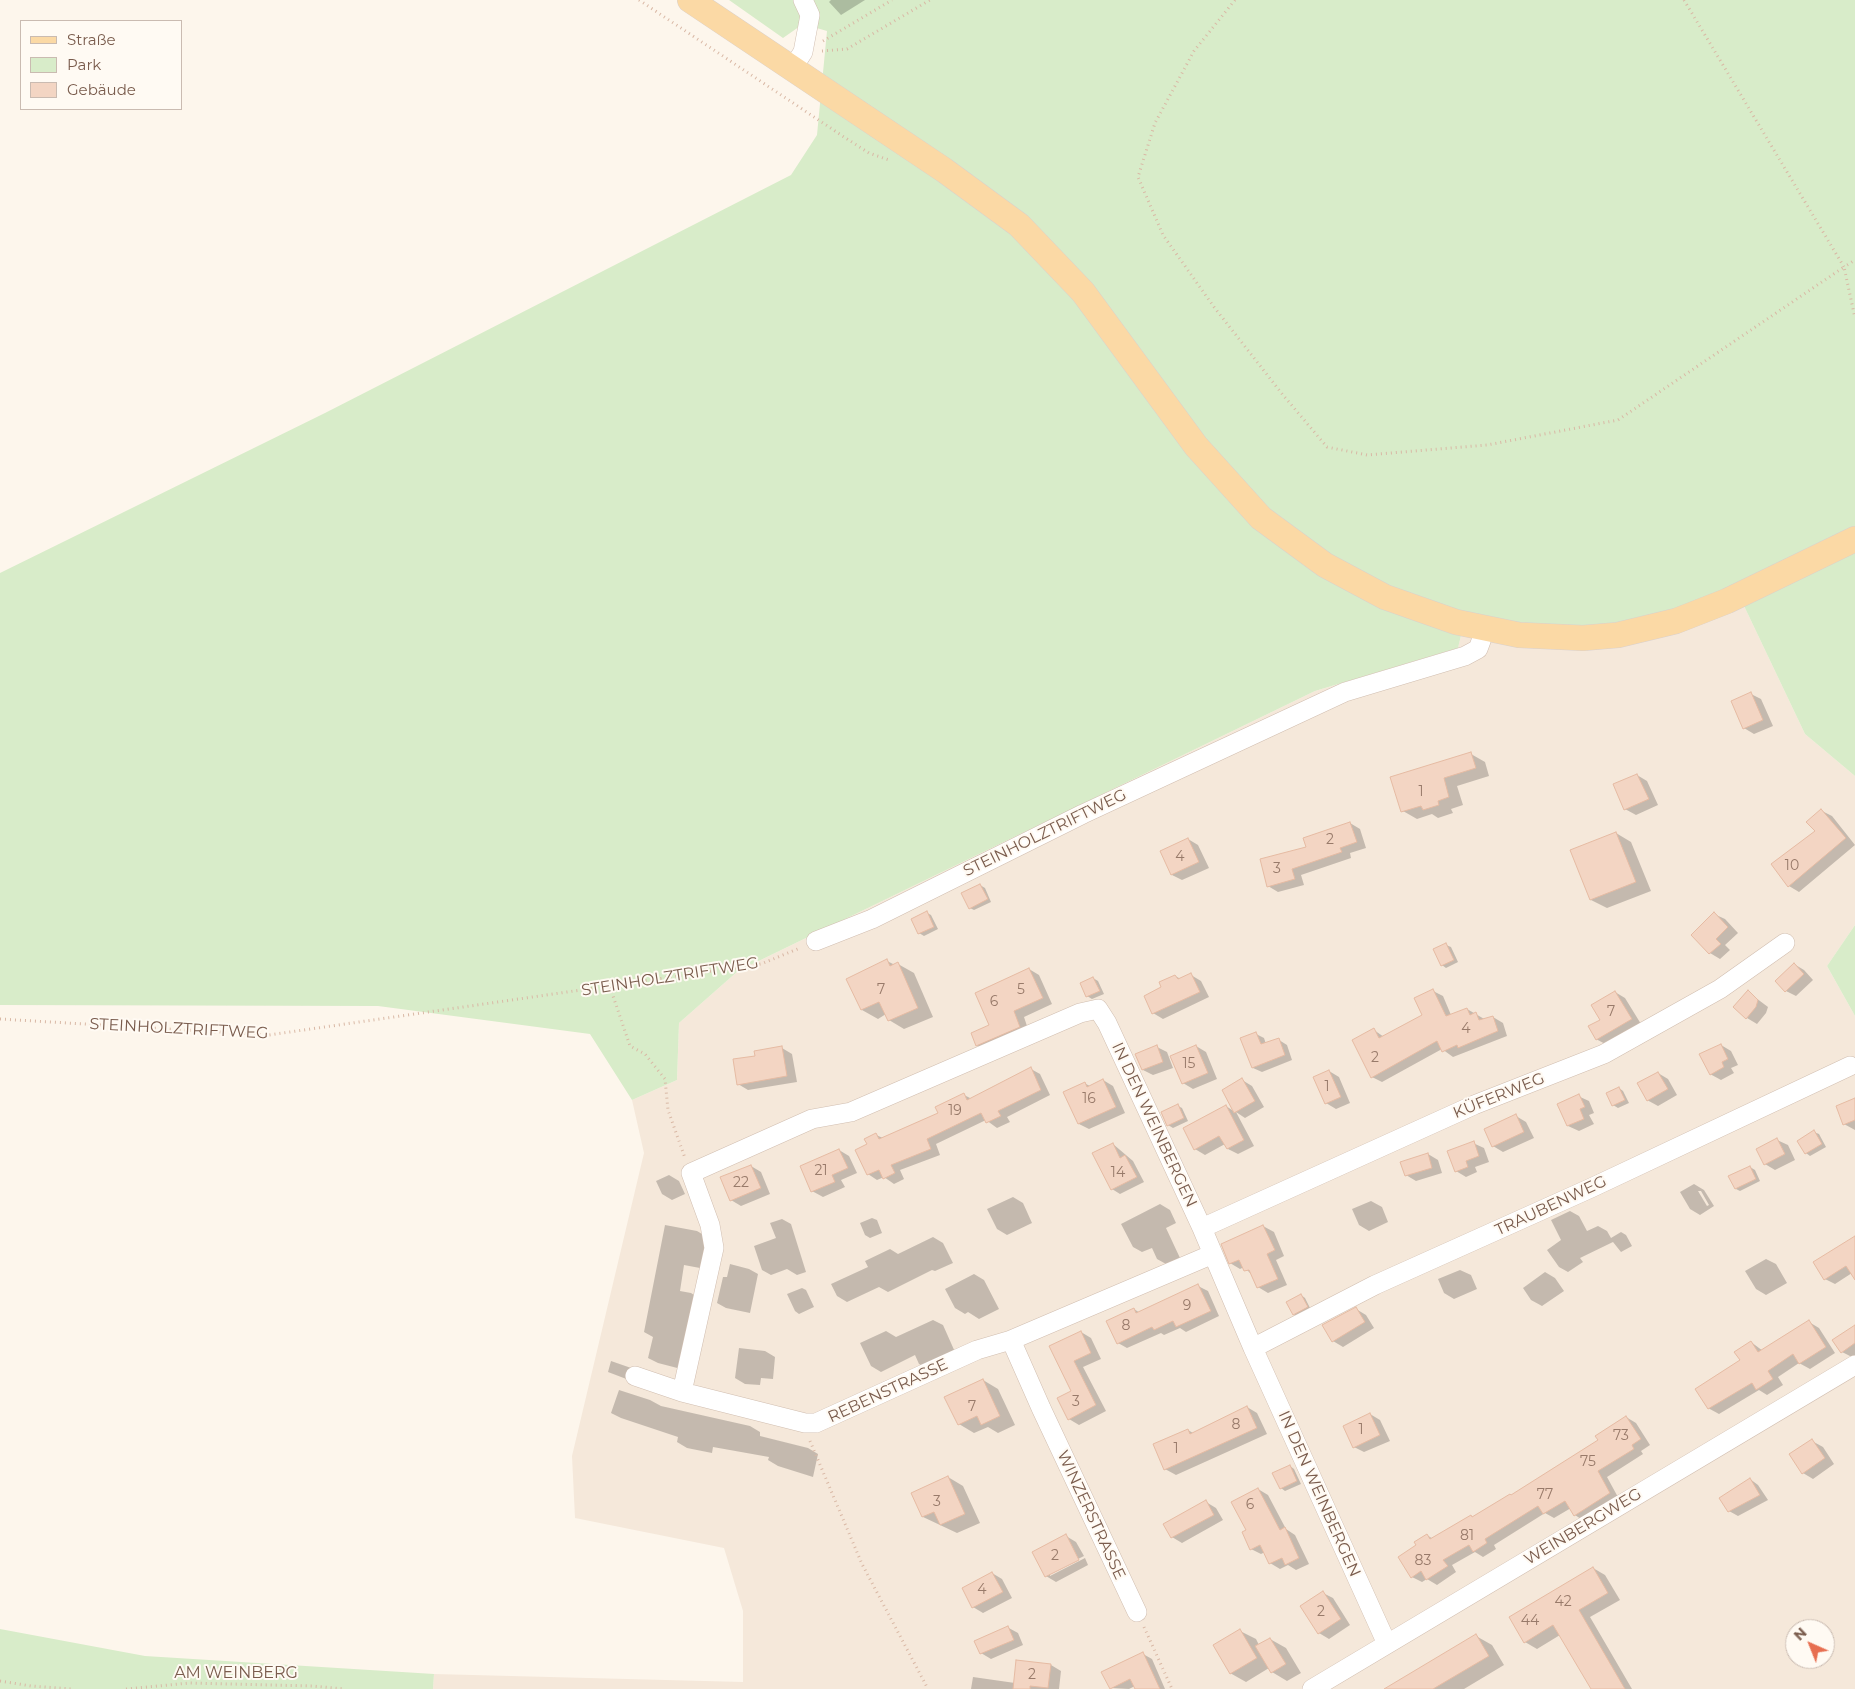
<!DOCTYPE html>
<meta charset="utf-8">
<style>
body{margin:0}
#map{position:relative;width:1855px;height:1689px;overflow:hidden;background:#fdf6ec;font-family:Montserrat,sans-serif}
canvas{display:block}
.legend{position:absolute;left:20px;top:20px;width:162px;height:90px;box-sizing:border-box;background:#fffaf3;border:1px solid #cabbb1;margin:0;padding:6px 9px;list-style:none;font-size:15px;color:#7a5c4d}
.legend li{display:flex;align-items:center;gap:10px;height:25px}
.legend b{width:25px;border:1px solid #cabbb1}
.north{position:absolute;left:1785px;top:1619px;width:50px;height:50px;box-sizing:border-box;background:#fffaf3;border:1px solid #cabbb1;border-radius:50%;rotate:316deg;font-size:14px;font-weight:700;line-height:20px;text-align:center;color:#7a5c4d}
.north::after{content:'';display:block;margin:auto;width:18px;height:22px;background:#e76f51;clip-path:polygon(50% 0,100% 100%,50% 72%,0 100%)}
</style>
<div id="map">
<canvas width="1855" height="1689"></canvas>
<ul class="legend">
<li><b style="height:6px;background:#fbd9a5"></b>Straße</li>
<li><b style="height:14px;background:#d8ecc9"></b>Park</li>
<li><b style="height:14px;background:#f3d5c3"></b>Gebäude</li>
</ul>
<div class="north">N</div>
</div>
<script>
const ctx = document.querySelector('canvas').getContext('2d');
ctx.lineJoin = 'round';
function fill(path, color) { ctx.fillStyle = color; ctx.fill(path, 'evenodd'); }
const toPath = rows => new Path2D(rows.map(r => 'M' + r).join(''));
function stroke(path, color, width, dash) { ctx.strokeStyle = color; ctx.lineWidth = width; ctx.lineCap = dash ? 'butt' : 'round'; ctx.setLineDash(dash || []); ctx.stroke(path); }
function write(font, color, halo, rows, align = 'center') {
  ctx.font = font + ' Montserrat,sans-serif'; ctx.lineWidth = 4; ctx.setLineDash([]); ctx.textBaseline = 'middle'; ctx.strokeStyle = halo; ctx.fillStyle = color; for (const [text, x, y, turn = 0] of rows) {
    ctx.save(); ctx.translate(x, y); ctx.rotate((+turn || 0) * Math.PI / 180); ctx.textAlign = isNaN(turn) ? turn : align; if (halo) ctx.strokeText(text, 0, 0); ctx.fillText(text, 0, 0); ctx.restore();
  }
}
const residential = toPath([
 [1735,587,1805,734,1855,776,1855,925,1827,966,1855,1016,1855,1689,433,1689,434,1674,743,1682,743,1611,724,1548,575,1518,572,1456,644,1153,632,1100,677,1080,679,1023,738,971,1315,691,1458,648,1466,615],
 [1795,1629,1825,1629,1825,1659,1795,1659]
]);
const green = toPath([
 [729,0,1855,0,1855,776,1805,734,1735,587,1672,612,1614,628,1562,631,1466,615,1458,648,1315,691,738,971,679,1023,677,1080,632,1100,590,1034,378,1006,0,1005,0,573,325,413,791,175,817,135,827,31,803,24,783,38],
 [1855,925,1855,1016,1827,966],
 [0,1629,145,1656,434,1674,433,1689,0,1689]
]);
const shadow = toPath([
 [831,0,865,0,841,15,829,2],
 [1751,694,1761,699,1773,726,1754,734,1744,728],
 [1471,754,1485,762,1489,776,1457,786,1463,805,1451,809,1453,813,1438,818,1432,814,1417,819,1403,811],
 [1637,775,1647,781,1658,805,1636,815,1625,809],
 [1822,811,1832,816,1855,845,1799,892,1789,886,1773,865,1816,832],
 [1350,823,1360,829,1366,848,1350,853,1351,858,1301,875,1304,885,1278,892,1268,886,1308,848],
 [1616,833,1631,842,1651,891,1607,908,1591,900],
 [1188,839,1198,845,1209,868,1182,880,1172,875,1162,852],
 [980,885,985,888,991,902,974,910,970,908],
 [927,913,931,915,938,929,924,936,919,933],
 [1714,914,1725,919,1738,933,1725,945,1730,950,1720,959,1710,953],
 [1446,945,1451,947,1458,962,1446,968,1442,965],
 [887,961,895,965,898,964,914,973,933,1017,904,1029,889,1020,886,1014,878,1019,862,1010,848,979],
 [1794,964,1804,970,1813,980,1796,996,1786,991],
 [1029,969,1039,975,1052,1004,1024,1017,1029,1032,987,1051,977,1045],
 [1191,975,1201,981,1209,997,1163,1019,1153,1013,1163,988,1175,976,1181,979],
 [1093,978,1098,981,1104,994,1092,999,1087,996],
 [1433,991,1443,996,1451,1015,1467,1009,1486,1020,1493,1017,1503,1023,1507,1036,1453,1057,1442,1049,1382,1082,1372,1077,1374,1030,1384,1037,1424,1016],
 [1615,992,1625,998,1641,1024,1607,1045,1596,1039,1602,1020],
 [1748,992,1768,1007,1766,1013,1757,1024,1747,1018],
 [1256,1034,1264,1038,1266,1044,1279,1040,1287,1045,1292,1060,1262,1072,1253,1068,1242,1039],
 [1721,1045,1731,1051,1738,1065,1731,1068,1734,1073,1721,1080,1710,1074],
 [1196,1046,1206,1052,1217,1079,1193,1089,1183,1083],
 [1157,1047,1167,1052,1173,1068,1153,1075,1143,1070],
 [782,1048,792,1054,797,1082,748,1090,738,1084,756,1057],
 [1031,1069,1040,1074,1050,1095,1007,1117,1010,1122,997,1128,986,1120,936,1144,940,1155,900,1170,904,1179,894,1184,884,1177,877,1180,868,1174,868,1145,876,1135,883,1138,939,1113,964,1095,972,1099],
 [1329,1071,1339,1077,1350,1103,1336,1109,1326,1103],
 [1658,1073,1668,1079,1677,1095,1658,1106,1647,1100],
 [1103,1080,1113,1086,1125,1113,1089,1129,1079,1124,1065,1092,1084,1083,1090,1086],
 [1242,1080,1252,1086,1264,1107,1245,1118,1236,1112,1254,1146,1238,1154,1228,1149,1225,1144,1205,1155,1195,1149,1226,1106,1235,1112],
 [1619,1088,1623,1091,1629,1103,1618,1108,1613,1105],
 [1578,1096,1589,1101,1594,1113,1589,1115,1594,1124,1579,1131,1568,1126,1559,1105],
 [1855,1100,1855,1130,1844,1124],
 [1178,1106,1182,1108,1188,1121,1173,1128,1168,1125,1162,1113],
 [1516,1116,1526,1122,1534,1138,1503,1152,1493,1146],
 [1814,1132,1819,1134,1826,1147,1810,1156,1806,1153],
 [1777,1140,1788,1145,1795,1160,1775,1170,1765,1164],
 [1473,1143,1484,1148,1489,1162,1475,1167,1477,1172,1466,1177,1456,1171],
 [1113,1144,1133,1161,1144,1182,1120,1194,1112,1189],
 [839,1150,849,1156,857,1173,841,1180,845,1187,823,1197,812,1191,801,1167],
 [1428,1154,1438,1160,1442,1173,1416,1181,1406,1175],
 [751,1166,761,1172,770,1194,741,1206,731,1200],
 [1750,1167,1755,1170,1760,1181,1740,1191,1736,1189],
 [669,1175,679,1181,685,1194,672,1200,662,1194,656,1181],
 [1694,1184,1704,1190,1714,1206,1700,1215,1690,1209,1680,1192],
 [1698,1191,1701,1191,1709,1205,1707,1206],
 [1013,1197,1023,1203,1032,1223,1007,1235,997,1229,987,1209],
 [1371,1201,1382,1207,1388,1222,1369,1231,1359,1225,1352,1209],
 [1160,1204,1170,1210,1176,1223,1166,1228,1180,1258,1166,1264,1157,1259,1152,1248,1142,1252,1133,1247,1121,1224],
 [1570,1211,1579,1216,1587,1231,1598,1226,1607,1231,1611,1238,1621,1232,1626,1235,1632,1246,1621,1252,1613,1242,1580,1258,1583,1262,1568,1272,1559,1267,1547,1250,1561,1240,1551,1220],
 [872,1218,877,1220,882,1233,870,1238,865,1235,860,1223],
 [782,1219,791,1224,806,1272,797,1275,787,1269,771,1275,762,1270,754,1246,776,1238,770,1223],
 [665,1225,697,1231,707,1237,700,1268,684,1265,680,1291,691,1293,700,1299,685,1370,658,1363,648,1358,653,1337,644,1332],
 [1263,1226,1274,1232,1284,1256,1276,1260,1287,1285,1268,1293,1258,1287,1252,1275,1244,1267,1240,1269,1230,1263],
 [933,1237,943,1243,953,1263,935,1271,932,1270,888,1292,879,1287,847,1302,837,1296,831,1284,868,1267,865,1261,890,1249,898,1254],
 [1855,1242,1855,1276,1852,1273,1835,1284,1825,1279],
 [1766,1259,1776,1264,1787,1283,1766,1295,1756,1289,1745,1271],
 [730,1264,749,1269,758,1274,750,1313,726,1308,717,1303,723,1277,727,1277],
 [1460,1270,1471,1275,1477,1289,1454,1299,1444,1293,1438,1279],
 [1545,1272,1555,1278,1564,1291,1542,1306,1531,1300,1523,1288],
 [974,1274,984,1280,999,1309,979,1319,968,1312,965,1314,955,1308,945,1289],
 [1198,1286,1208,1291,1219,1316,1186,1332,1180,1328,1164,1335,1161,1333,1127,1348,1118,1343,1134,1309,1140,1313],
 [802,1288,806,1290,814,1307,799,1314,795,1311,787,1294],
 [1301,1295,1305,1298,1311,1310,1298,1317,1294,1314],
 [1356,1309,1366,1315,1374,1328,1343,1347,1333,1341],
 [933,1320,943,1325,955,1352,929,1369,919,1364,915,1355,881,1372,871,1366,860,1343,886,1331,896,1337],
 [1809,1322,1819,1328,1835,1353,1810,1369,1799,1363,1778,1377,1783,1385,1767,1395,1759,1390,1719,1414,1708,1408,1742,1361,1751,1342,1763,1351],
 [1855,1326,1855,1355,1852,1357,1842,1352],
 [1081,1332,1091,1338,1101,1359,1083,1367,1106,1411,1079,1425,1069,1419,1072,1392,1051,1347],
 [739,1348,765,1351,775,1357,773,1379,761,1378,760,1385,745,1384,735,1378],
 [611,1361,634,1369,629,1380,608,1372],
 [983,1380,998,1389,1015,1425,998,1433,988,1427,974,1433,959,1424],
 [619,1390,650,1400,661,1406,750,1426,760,1432,760,1436,808,1448,818,1454,813,1477,778,1466,768,1460,769,1457,713,1447,712,1453,687,1448,677,1442,678,1437,621,1418,611,1413],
 [1247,1407,1257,1413,1267,1434,1176,1475,1165,1469,1188,1430,1193,1433],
 [1370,1414,1380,1420,1390,1441,1364,1452,1354,1447],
 [1626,1417,1636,1423,1650,1445,1641,1451,1643,1454,1607,1477,1619,1499,1584,1521,1575,1515,1571,1508,1554,1518,1545,1513,1494,1545,1496,1549,1483,1557,1475,1552,1452,1565,1456,1572,1437,1585,1427,1579,1422,1582,1412,1577,1418,1546,1427,1535,1433,1539,1512,1496,1600,1441],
 [1812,1441,1823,1447,1834,1464,1813,1479,1803,1473],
 [1290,1466,1294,1469,1301,1484,1285,1491,1281,1488],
 [948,1477,963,1486,980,1523,957,1533,923,1517],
 [1750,1479,1758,1485,1768,1500,1738,1516,1729,1511],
 [1258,1489,1268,1495,1286,1529,1295,1535,1309,1564,1296,1570,1288,1565,1280,1569,1270,1563,1265,1552,1261,1554,1251,1549,1248,1531],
 [1206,1502,1216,1508,1223,1520,1182,1543,1172,1537],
 [1066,1536,1076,1542,1084,1556,1050,1573,1050,1576,1085,1558,1088,1565,1056,1582,1046,1576],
 [1593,1568,1605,1575,1620,1600,1590,1617,1632,1689,1592,1689,1560,1635,1537,1649,1525,1642],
 [992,1573,1002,1579,1012,1598,983,1613,973,1607],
 [1323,1593,1333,1598,1350,1625,1329,1639,1319,1633],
 [1007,1627,1018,1633,1023,1645,991,1659,981,1653],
 [1240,1631,1256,1639,1259,1645,1270,1639,1286,1648,1301,1673,1287,1681,1272,1672,1269,1668,1246,1682,1230,1673],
 [1476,1636,1492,1645,1504,1665,1464,1689,1388,1689],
 [1143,1654,1152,1659,1165,1689,1136,1689,1135,1686,1129,1689,1111,1688],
 [1051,1665,1061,1671,1059,1689,971,1689,973,1677,1015,1683]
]);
const building = toPath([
 [1751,692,1763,720,1743,729,1731,701,1751,692],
 [1471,752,1476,768,1444,778,1449,797,1438,801,1439,805,1423,810,1421,806,1401,812,1390,777,1471,752],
 [1637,774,1649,799,1624,810,1613,784,1637,774],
 [1821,809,1846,838,1788,887,1771,864,1815,831,1806,822,1821,809],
 [1350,822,1357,842,1340,848,1342,852,1292,869,1295,879,1267,887,1260,859,1306,847,1303,838,1350,822],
 [1616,832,1636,882,1590,900,1570,850,1616,832],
 [1188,838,1199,862,1171,875,1160,851,1188,838],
 [980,884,988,899,969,909,961,893,980,884],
 [927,911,934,927,918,934,911,919,927,911],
 [1714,912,1728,927,1716,939,1721,944,1709,954,1691,935,1714,912],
 [1446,943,1454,960,1441,966,1433,949,1446,943],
 [887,959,890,966,898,962,918,1008,888,1021,879,1002,861,1010,846,979,887,959],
 [1794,963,1804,974,1785,992,1775,981,1794,963],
 [1029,968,1043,998,1014,1011,1020,1027,976,1046,971,1033,989,1025,975,993,1029,968],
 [1191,973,1200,992,1152,1014,1144,996,1161,987,1159,982,1175,975,1178,979,1191,973],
 [1093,977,1100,991,1086,997,1080,983,1093,977],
 [1433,989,1446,1016,1467,1008,1470,1015,1476,1012,1479,1020,1493,1016,1498,1031,1458,1048,1457,1045,1442,1052,1437,1041,1371,1078,1352,1040,1374,1028,1379,1038,1422,1015,1414,998,1433,989],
 [1748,990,1758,1000,1756,1007,1746,1019,1733,1007,1748,990],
 [1615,991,1632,1019,1596,1040,1588,1026,1600,1020,1591,1005,1615,991],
 [1256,1032,1261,1044,1279,1038,1285,1055,1252,1068,1240,1038,1256,1032],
 [1721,1044,1728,1059,1722,1062,1724,1067,1710,1075,1699,1054,1721,1044],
 [1157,1045,1163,1062,1142,1070,1135,1054,1157,1045],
 [1196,1045,1208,1073,1182,1084,1170,1056,1196,1045],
 [782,1046,787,1076,737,1085,733,1059,755,1056,754,1051,782,1046],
 [1031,1067,1041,1090,998,1111,1001,1116,986,1123,981,1113,927,1139,931,1149,891,1165,895,1173,883,1179,879,1170,867,1175,855,1150,867,1144,864,1139,876,1133,879,1139,938,1113,935,1107,964,1093,967,1100,1031,1067],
 [1329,1070,1341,1097,1325,1104,1313,1077,1329,1070],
 [1658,1072,1668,1089,1647,1101,1637,1083,1658,1072],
 [1242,1078,1255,1101,1234,1113,1222,1090,1242,1078],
 [1103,1079,1116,1107,1078,1124,1063,1092,1085,1082,1087,1087,1103,1079],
 [1619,1087,1625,1100,1612,1106,1606,1093,1619,1087],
 [1579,1094,1585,1107,1580,1109,1584,1119,1567,1126,1557,1104,1579,1094],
 [1855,1098,1855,1120,1843,1125,1836,1106,1855,1098],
 [1178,1104,1184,1118,1167,1126,1161,1112,1178,1104],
 [1226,1105,1244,1140,1227,1149,1219,1136,1194,1150,1183,1128,1226,1105],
 [1516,1114,1524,1132,1492,1147,1484,1129,1516,1114],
 [1814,1130,1822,1144,1805,1154,1797,1141,1814,1130],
 [1777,1138,1785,1154,1764,1165,1756,1149,1777,1138],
 [1474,1141,1479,1156,1466,1161,1468,1167,1455,1172,1447,1151,1474,1141],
 [1113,1143,1120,1158,1125,1155,1137,1177,1111,1190,1092,1153,1113,1143],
 [839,1149,848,1168,832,1175,835,1182,811,1192,800,1166,839,1149],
 [1428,1153,1432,1168,1405,1176,1400,1162,1428,1153],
 [751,1165,761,1188,730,1201,720,1177,751,1165],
 [1750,1166,1756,1179,1735,1189,1728,1176,1750,1166],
 [1263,1225,1275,1250,1267,1254,1278,1279,1257,1288,1249,1270,1244,1271,1239,1260,1229,1264,1221,1244,1263,1225],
 [1855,1236,1855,1280,1846,1266,1824,1280,1813,1262,1855,1236],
 [1198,1284,1211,1311,1176,1327,1173,1321,1154,1330,1152,1327,1117,1344,1106,1321,1134,1308,1136,1313,1198,1284],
 [1301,1294,1308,1307,1293,1315,1286,1302,1301,1294],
 [1356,1307,1365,1322,1332,1342,1322,1325,1356,1307],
 [1809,1320,1826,1347,1799,1364,1793,1354,1768,1371,1773,1379,1756,1390,1752,1383,1708,1409,1695,1389,1740,1360,1734,1352,1751,1341,1758,1352,1809,1320],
 [1855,1325,1855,1343,1841,1353,1832,1340,1855,1325],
 [1081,1331,1091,1353,1074,1361,1096,1405,1068,1420,1057,1398,1071,1391,1049,1346,1081,1331],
 [983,1379,1000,1416,981,1425,977,1416,958,1425,944,1397,983,1379],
 [1247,1406,1257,1428,1164,1470,1153,1444,1188,1429,1190,1434,1247,1406],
 [1370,1413,1380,1435,1353,1448,1343,1426,1370,1413],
 [1626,1416,1641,1439,1632,1445,1634,1449,1598,1471,1610,1493,1574,1516,1565,1501,1543,1514,1538,1506,1485,1539,1487,1543,1473,1552,1469,1545,1443,1560,1448,1566,1426,1580,1421,1571,1411,1578,1398,1557,1416,1545,1414,1542,1427,1534,1430,1539,1471,1515,1472,1517,1510,1494,1511,1495,1598,1440,1595,1436,1626,1416],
 [1812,1439,1825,1458,1802,1474,1789,1454,1812,1439],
 [1290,1465,1297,1481,1280,1489,1272,1473,1290,1465],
 [948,1476,965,1514,940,1525,934,1512,922,1517,911,1493,948,1476],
 [1750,1478,1760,1495,1728,1512,1719,1498,1750,1478],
 [1258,1488,1280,1530,1285,1527,1299,1558,1285,1565,1282,1558,1269,1564,1260,1545,1250,1550,1242,1532,1246,1530,1231,1502,1258,1488],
 [1206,1500,1214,1515,1171,1538,1163,1524,1206,1500],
 [1066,1534,1079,1560,1045,1577,1032,1552,1066,1534],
 [1593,1567,1608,1593,1579,1610,1625,1689,1591,1689,1553,1625,1524,1643,1509,1617,1593,1567],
 [992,1572,1003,1592,972,1608,962,1588,992,1572],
 [1323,1591,1341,1619,1318,1634,1300,1606,1323,1591],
 [1008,1626,1014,1640,980,1654,974,1641,1008,1626],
 [1240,1629,1257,1658,1230,1674,1213,1645,1240,1629],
 [1476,1634,1489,1656,1433,1689,1384,1689,1476,1634],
 [1270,1638,1286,1664,1271,1673,1255,1646,1270,1638],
 [1143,1652,1160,1689,1135,1689,1130,1679,1110,1689,1101,1672,1143,1652],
 [1016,1660,1051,1664,1048,1688,1030,1686,1030,1689,1013,1689,1016,1660]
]);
const path = toPath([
 [639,0,844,137,869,153,889,160],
 [1235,0,1194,51,1155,123,1138,177,1163,235,1214,307,1283,395,1327,447,1367,455,1487,445,1618,420,1844,267,1855,318],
 [1684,0,1844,267,1855,260],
 [823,41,892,0],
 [822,51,847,49,930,0],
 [610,987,630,1046,645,1054,665,1079,668,1110,685,1158],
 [0,1019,269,1035,761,964,800,948],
 [810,1441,862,1564,928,1689],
 [1144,1627,1172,1689],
 [0,1681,31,1686,72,1689],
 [126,1689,190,1683,312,1686,345,1689]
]);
const minor = toPath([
 [792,69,803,52,810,15,803,0],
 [816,941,872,919,1083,814,1345,692,1465,656,1478,649,1481,641],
 [1202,1228,1474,1105,1604,1054,1720,989,1785,943],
 [1213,1254,1011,1340,977,1350,816,1423,805,1423,682,1392,714,1248,710,1225,691,1173,812,1119,851,1112,1080,1013,1098,1009,1107,1023,1202,1228,1213,1254,1253,1348,1387,1644],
 [1011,1340,1041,1408,1137,1612],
 [1253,1348,1375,1285,1591,1188,1850,1066],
 [635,1376,682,1392],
 [1312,1689,1855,1365]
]);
const major = toPath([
 [690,0,944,170,1019,225,1083,292,1196,446,1261,518,1325,565,1385,597,1456,622,1519,635,1583,638,1618,635,1676,621,1727,601,1855,539]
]);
const numberNames = [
 ["1",1421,792],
 ["2",1330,840],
 ["4",1180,857],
 ["10",1792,866],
 ["3",1277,869],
 ["7",881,990],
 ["5",1021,990],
 ["6",994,1002],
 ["7",1611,1012],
 ["4",1466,1029],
 ["2",1375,1058],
 ["15",1189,1064],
 ["1",1327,1087],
 ["16",1089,1099],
 ["19",955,1111],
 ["21",821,1171],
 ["14",1118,1173],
 ["22",741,1183],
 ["9",1187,1306],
 ["8",1126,1326],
 ["3",1076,1402],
 ["7",972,1407],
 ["8",1236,1425],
 ["1",1361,1430],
 ["73",1621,1436],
 ["1",1176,1449],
 ["75",1588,1462],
 ["77",1545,1495],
 ["3",937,1502],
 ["6",1250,1505],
 ["81",1467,1536],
 ["2",1055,1556],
 ["83",1423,1561],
 ["4",982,1590],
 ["42",1563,1602],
 ["2",1321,1612],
 ["44",1530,1621],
 ["2",1032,1675]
];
const streetNames = [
 ["STEINHOLZTRIFTWEG",1045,833,-26],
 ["STEINHOLZTRIFTWEG",670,977,-9],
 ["STEINHOLZTRIFTWEG",179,1029,3],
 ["KÜFERWEG",1499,1096,-22],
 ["IN DEN WEINBERGEN",1154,1125,65],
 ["TRAUBENWEG",1551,1206,-25],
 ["REBENSTRASSE",888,1391,-25],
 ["IN DEN WEINBERGEN",1319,1494,66],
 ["WINZERSTRASSE",1091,1515,65],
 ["WEINBERGWEG",1583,1527,-31],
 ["AM WEINBERG",236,1673]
];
fill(residential, '#f5e8da');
fill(green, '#d8ecc9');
fill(shadow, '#0003');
fill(building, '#f3d5c3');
stroke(building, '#e6bba3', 1);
stroke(minor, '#d1beb0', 20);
stroke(major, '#dad1cd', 26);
stroke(path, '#d9b8a5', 3, [1, 4]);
stroke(minor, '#fff', 19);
stroke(major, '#fbd9a5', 25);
write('14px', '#987a6a', null, numberNames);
write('16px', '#7a5c4d', '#fffaf3', streetNames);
</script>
